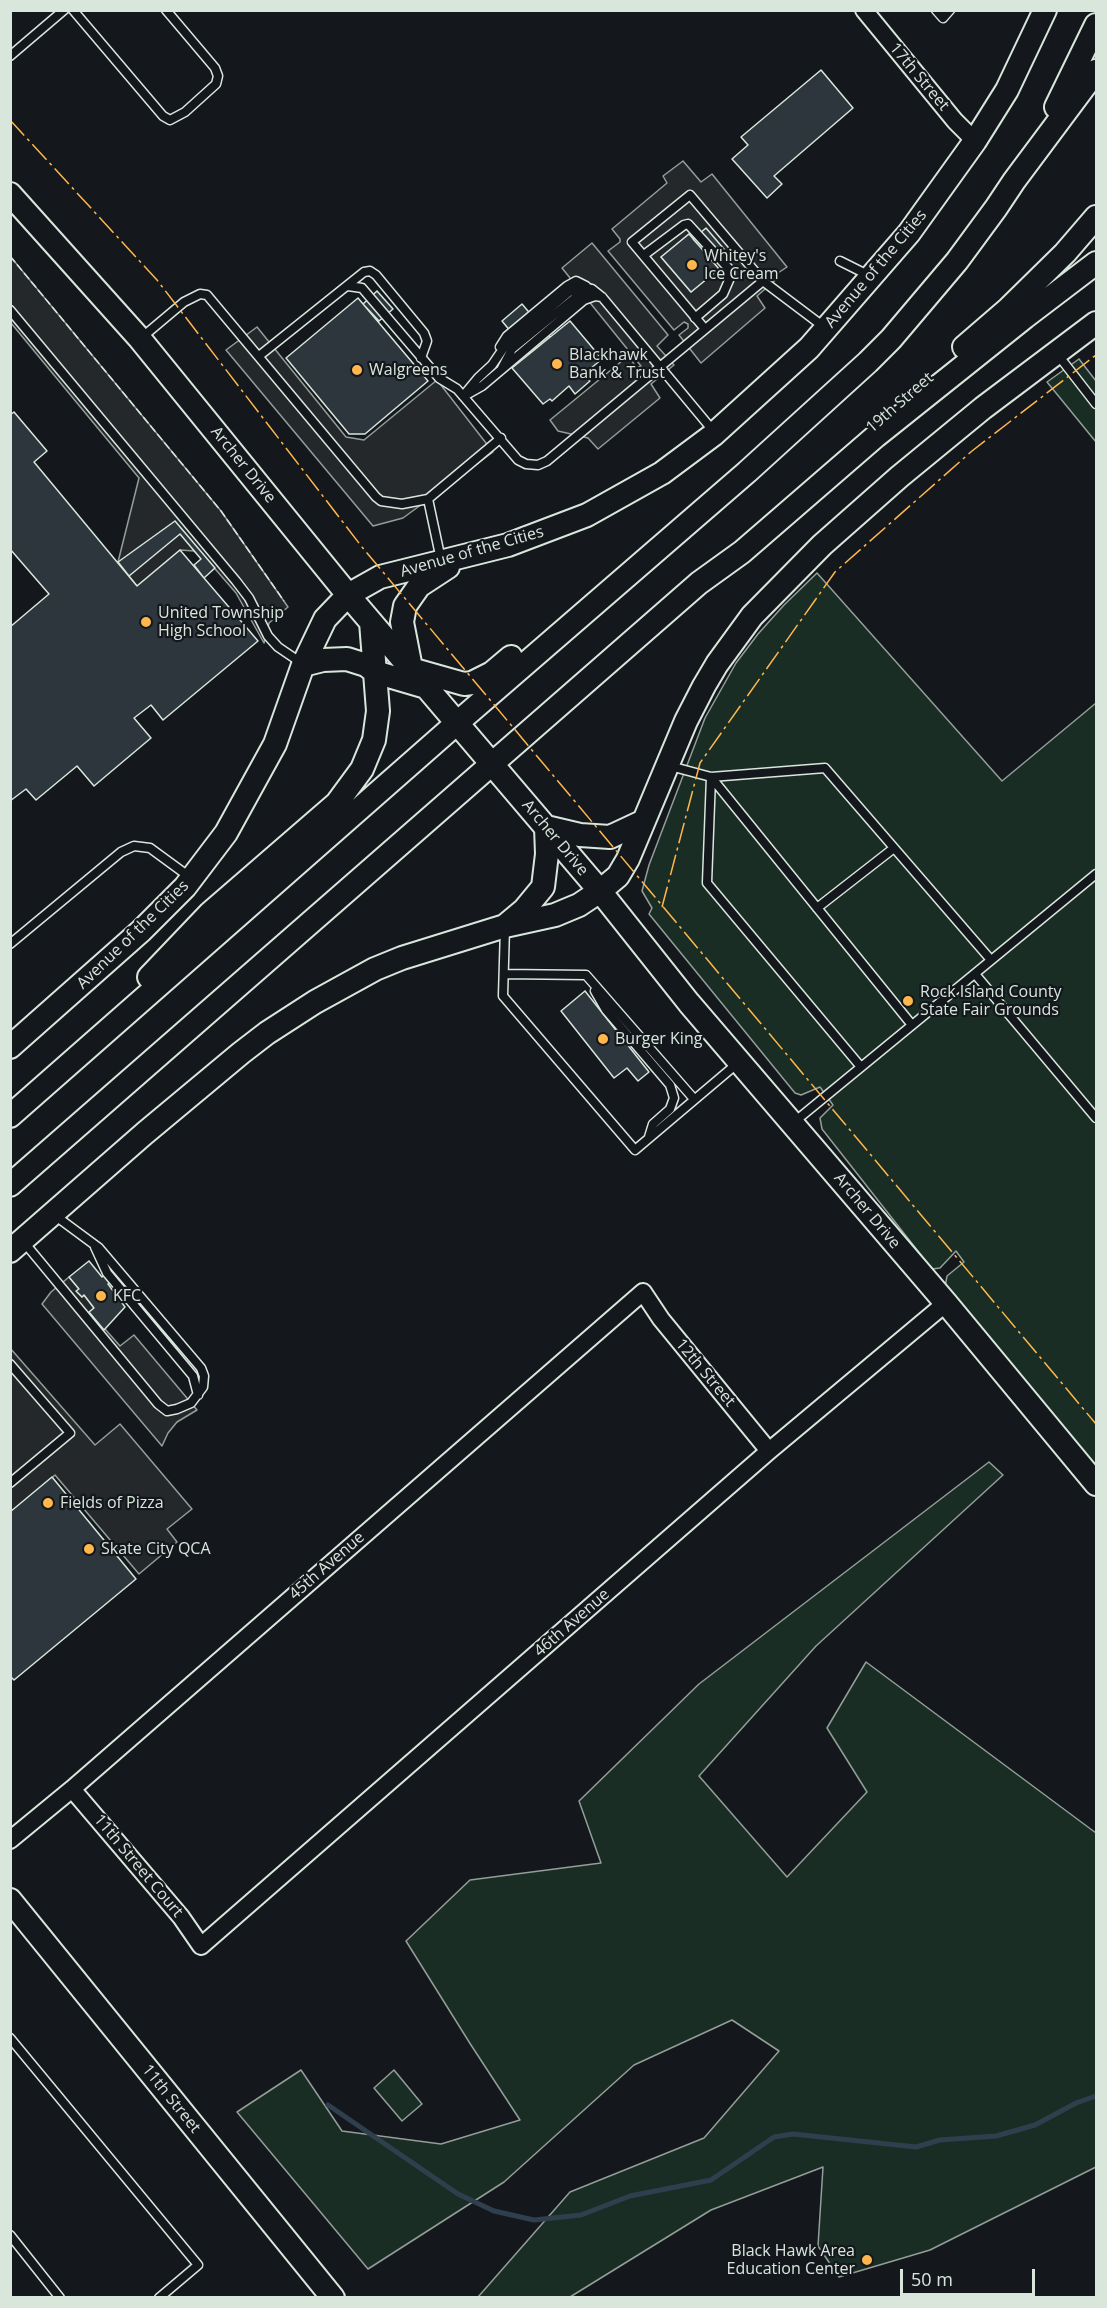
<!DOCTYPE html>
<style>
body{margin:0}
#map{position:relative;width:1107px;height:2308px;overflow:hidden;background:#14181c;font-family:"Open Sans",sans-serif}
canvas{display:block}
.frame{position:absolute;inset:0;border:12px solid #d8e6dc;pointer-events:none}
.scale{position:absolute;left:900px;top:2269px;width:135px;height:27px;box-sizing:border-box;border:3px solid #d8e6dc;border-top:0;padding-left:8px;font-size:18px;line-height:21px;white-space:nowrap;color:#d8e6dc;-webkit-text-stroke:4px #14181c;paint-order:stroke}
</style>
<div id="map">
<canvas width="1107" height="2308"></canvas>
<div class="frame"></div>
<div class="scale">50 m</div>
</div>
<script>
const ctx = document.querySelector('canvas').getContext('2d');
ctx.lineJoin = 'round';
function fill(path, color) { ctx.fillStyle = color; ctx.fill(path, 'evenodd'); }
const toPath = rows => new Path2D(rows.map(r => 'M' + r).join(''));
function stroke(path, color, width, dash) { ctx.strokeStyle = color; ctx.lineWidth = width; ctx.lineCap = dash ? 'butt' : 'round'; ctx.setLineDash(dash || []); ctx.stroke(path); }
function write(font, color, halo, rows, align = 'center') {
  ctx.font = font + ' "Open Sans",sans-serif'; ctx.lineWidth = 4.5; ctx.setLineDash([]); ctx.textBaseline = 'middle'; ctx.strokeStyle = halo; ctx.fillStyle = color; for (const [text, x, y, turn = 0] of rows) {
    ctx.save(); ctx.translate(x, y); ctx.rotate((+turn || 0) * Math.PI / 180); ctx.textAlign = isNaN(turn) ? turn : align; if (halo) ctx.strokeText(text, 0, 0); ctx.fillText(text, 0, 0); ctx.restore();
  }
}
const green = toPath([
 [1079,359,1096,381,1096,442,1047,382,1079,359],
 [817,573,1002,781,1096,703,1096,1466,945,1287,947,1276,964,1262,956,1251,940,1268,932,1269,822,1129,820,1118,833,1105,820,1087,801,1095,795,1093,649,914,652,908,642,891,649,865,705,718,736,663,758,634,784,605,817,573],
 [989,1462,1003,1475,816,1646,699,1776,787,1877,867,1792,827,1728,866,1662,1096,1833,1096,2167,930,2250,839,2277,818,2246,823,2167,711,2210,570,2297,478,2297,570,2192,704,2138,779,2051,732,2020,634,2065,504,2182,368,2269,237,2112,301,2070,342,2131,441,2144,520,2120,471,2045,406,1941,470,1880,601,1863,579,1801,699,1684,989,1462],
 [394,2070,422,2104,402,2121,374,2088,394,2070]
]);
const parking = toPath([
 [683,161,701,182,712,174,787,267,778,273,778,278,757,296,765,308,701,363,679,335,688,328,688,324,684,322,674,330,608,251,620,242,620,239,612,229,667,183,663,176,683,161],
 [689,234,718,269,691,292,661,257,689,234],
 [592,243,668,335,657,346,674,365,651,384,660,398,598,449,588,438,558,431,550,420,628,356,637,368,641,366,562,268,592,243],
 [10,256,221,511,288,607,269,623,264,643,236,593,210,563,194,551,180,550,137,586,118,562,139,478,11,323,10,256],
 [257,327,346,437,364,440,437,380,493,452,403,518,373,526,226,350,257,327],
 [69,1277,79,1289,77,1291,82,1297,84,1295,94,1308,90,1312,120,1346,134,1335,197,1410,177,1422,168,1433,162,1446,42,1304,51,1292,69,1277],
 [10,1348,95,1445,120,1424,192,1509,167,1529,177,1542,139,1574,55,1475,11,1512,10,1348]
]);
const stream = toPath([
 [328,2105,458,2194,494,2211,534,2220,581,2215,630,2196,711,2180,774,2137,793,2134,916,2147,940,2140,996,2136,1035,2125,1076,2103,1096,2096]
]);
const building = toPath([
 [821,70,853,108,774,176,782,184,767,198,732,159,748,145,741,137,821,70],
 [706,228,724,249,712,260,693,239,706,228],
 [689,234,719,269,691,292,661,257,689,234],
 [377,291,393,309,379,321,363,304,377,291],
 [358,298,428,381,365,434,349,434,286,358,358,298],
 [522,304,550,337,529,354,502,321,522,304],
 [570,321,602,359,584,374,590,381,575,394,569,386,552,401,550,399,543,404,512,368,570,321],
 [14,412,47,451,34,462,137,586,180,550,258,641,163,720,151,705,134,718,151,738,94,786,77,766,36,800,26,789,10,801,10,627,49,594,10,549,10,415,14,412],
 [175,521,215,568,204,578,194,565,201,559,180,534,129,576,118,562,175,521],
 [585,991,649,1072,638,1081,627,1068,614,1078,561,1011,585,991],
 [89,1261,102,1277,104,1275,110,1282,108,1284,125,1307,104,1330,89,1312,94,1308,84,1295,82,1297,76,1291,79,1289,69,1277,89,1261],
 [52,1477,136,1579,14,1680,10,1676,10,1512,52,1477]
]);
const lane = toPath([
 [73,10,163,116,170,120,185,112,216,84,218,76,215,68,166,10],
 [936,10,943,18,950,10],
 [10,56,64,10],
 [644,255,684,225,688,224,730,270,730,278,723,294,695,318],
 [840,261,868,275],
 [348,286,362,288,439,378,457,389,518,460,526,464,538,465,547,461,763,281,824,327],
 [10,310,236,581,249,598,268,636,278,647,303,664],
 [705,329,632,242,690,195,763,281],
 [140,339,184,302,200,294,207,295,376,497,381,501,402,504,428,499,441,560],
 [500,347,507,336,567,286,576,281,586,286],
 [1058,355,1096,404],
 [259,356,364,272,370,271,376,275,424,333,427,341,421,358],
 [501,370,512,349,581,293,592,289,602,297,715,433],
 [466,395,482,386,584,300,595,296,602,297],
 [463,396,478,378,492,365,505,346,569,292,582,286,591,289],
 [428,499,501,438],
 [670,766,711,777,825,768,991,960],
 [711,777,707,883,861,1067],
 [711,777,912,1025],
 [817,908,894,848],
 [505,927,503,996,635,1150,739,1062],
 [10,944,121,852,134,846,150,848,191,878],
 [504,974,586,975,694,1099],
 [975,974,1096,1118],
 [595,991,606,1010,670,1085,674,1098,670,1109,653,1124,649,1137],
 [793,1123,1096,874],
 [23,1241,158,1404,167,1411,177,1409,191,1403,203,1387,204,1376,201,1368,99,1248,53,1214],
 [95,1247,107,1273,193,1376,198,1395],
 [10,1364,70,1433,10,1483],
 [10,2038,198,2265,159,2298],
 [10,2235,60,2298]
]);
const street = toPath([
 [864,10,955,121,975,141],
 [72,1789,181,1917,201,1946,769,1451,946,1303],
 [10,1840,72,1789,643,1292,661,1319,769,1451]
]);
const secondary = toPath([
 [1056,107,1096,25],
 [10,194,140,339,348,595,600,891,689,1003,946,1303,1096,1484],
 [964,347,1008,309,1065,253,1096,217],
 [303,665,323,660,347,659,366,665,375,672,426,687],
 [411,668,402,622,405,606,419,586,448,567],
 [411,669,464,684,472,683,492,673,511,657],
 [506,925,524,910,543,887,547,854,546,827,580,835,610,837,642,822],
 [149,977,210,913,337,803,362,769,374,740,378,711,371,622],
 [10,1047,141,931,185,887,226,833,275,744,303,665,325,619,348,595,380,577,508,545,587,515,662,473,713,435,809,348,909,233,975,141,1007,90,1045,10],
 [10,1116,457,723,747,472,868,362,891,339,957,261,996,208,1014,181,1096,71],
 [10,1185,699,583,742,552,876,436,1025,317,1096,263],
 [10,1251,145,1133,241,1053,267,1033,315,1002,375,969,402,958,505,926,555,915,579,905,600,891,618,876,628,859,686,721,704,686,717,664,752,616,822,545,899,477,983,408,1096,323],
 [10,1900,333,2298]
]);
const fence = toPath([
 [10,256,221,511,284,601]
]);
const power = toPath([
 [10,120,157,280,362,547,1096,1424],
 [662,907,700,763,835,572,972,451,1096,355]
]);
const markers = [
 [692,265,6,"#ffb74d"],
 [557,364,6,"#ffb74d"],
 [357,370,6,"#ffb74d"],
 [146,622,6,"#ffb74d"],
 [908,1001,6,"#ffb74d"],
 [603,1039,6,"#ffb74d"],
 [101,1296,6,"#ffb74d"],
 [48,1503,6,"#ffb74d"],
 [89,1549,6,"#ffb74d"],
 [867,2260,6,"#ffb74d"]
];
const streetNames = [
 ["17th Street",919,77,50],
 ["Avenue of the Cities",876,269,-50],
 ["19th Street",900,403,-41],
 ["Archer Drive",243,465,51],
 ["Avenue of the Cities",472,552,-16],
 ["Archer Drive",555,838,50],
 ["Avenue of the Cities",133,935,-44],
 ["Archer Drive",867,1211,50],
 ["12th Street",705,1373,50],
 ["45th Avenue",327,1566,-41],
 ["46th Avenue",572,1623,-41],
 ["11th Street Court",138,1866,50],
 ["11th Street",171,2099,51]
];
const poiNames = [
 ["Whitey's",704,256],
 ["Ice Cream",704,274],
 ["Blackhawk",569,355],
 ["Bank & Trust",569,373],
 ["Walgreens",369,370],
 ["United Township",158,613],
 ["High School",158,631],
 ["Rock Island County",920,992],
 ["State Fair Grounds",920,1010],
 ["Burger King",615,1039],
 ["KFC",113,1296],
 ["Fields of Pizza",60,1503],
 ["Skate City QCA",101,1549],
 ["Black Hawk Area",855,2251,"right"],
 ["Education Center",855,2269,"right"]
];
fill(green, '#1a2d24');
stroke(green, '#939e99', 1.5);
fill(parking, '#24282b');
stroke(parking, '#939e99', 1.5);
stroke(stream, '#2f3f4d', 5);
fill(building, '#2c363c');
stroke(building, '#d8e6dc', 1.5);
stroke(lane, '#d8e6dc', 11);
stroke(street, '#d8e6dc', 20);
stroke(secondary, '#d8e6dc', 26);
stroke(lane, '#14181c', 8);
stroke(street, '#14181c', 16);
stroke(secondary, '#14181c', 22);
stroke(fence, '#d8e6dc', 1.5, [8, 3]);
stroke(power, '#ffb74d', 1.5, [21, 4.5, 3, 4.5]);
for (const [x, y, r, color] of markers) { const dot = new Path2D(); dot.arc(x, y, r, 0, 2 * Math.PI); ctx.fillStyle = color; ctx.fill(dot); stroke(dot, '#14181c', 2); }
write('16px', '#d8e6dc', '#14181c', streetNames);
write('16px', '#d8e6dc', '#14181c', poiNames, 'left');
</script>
